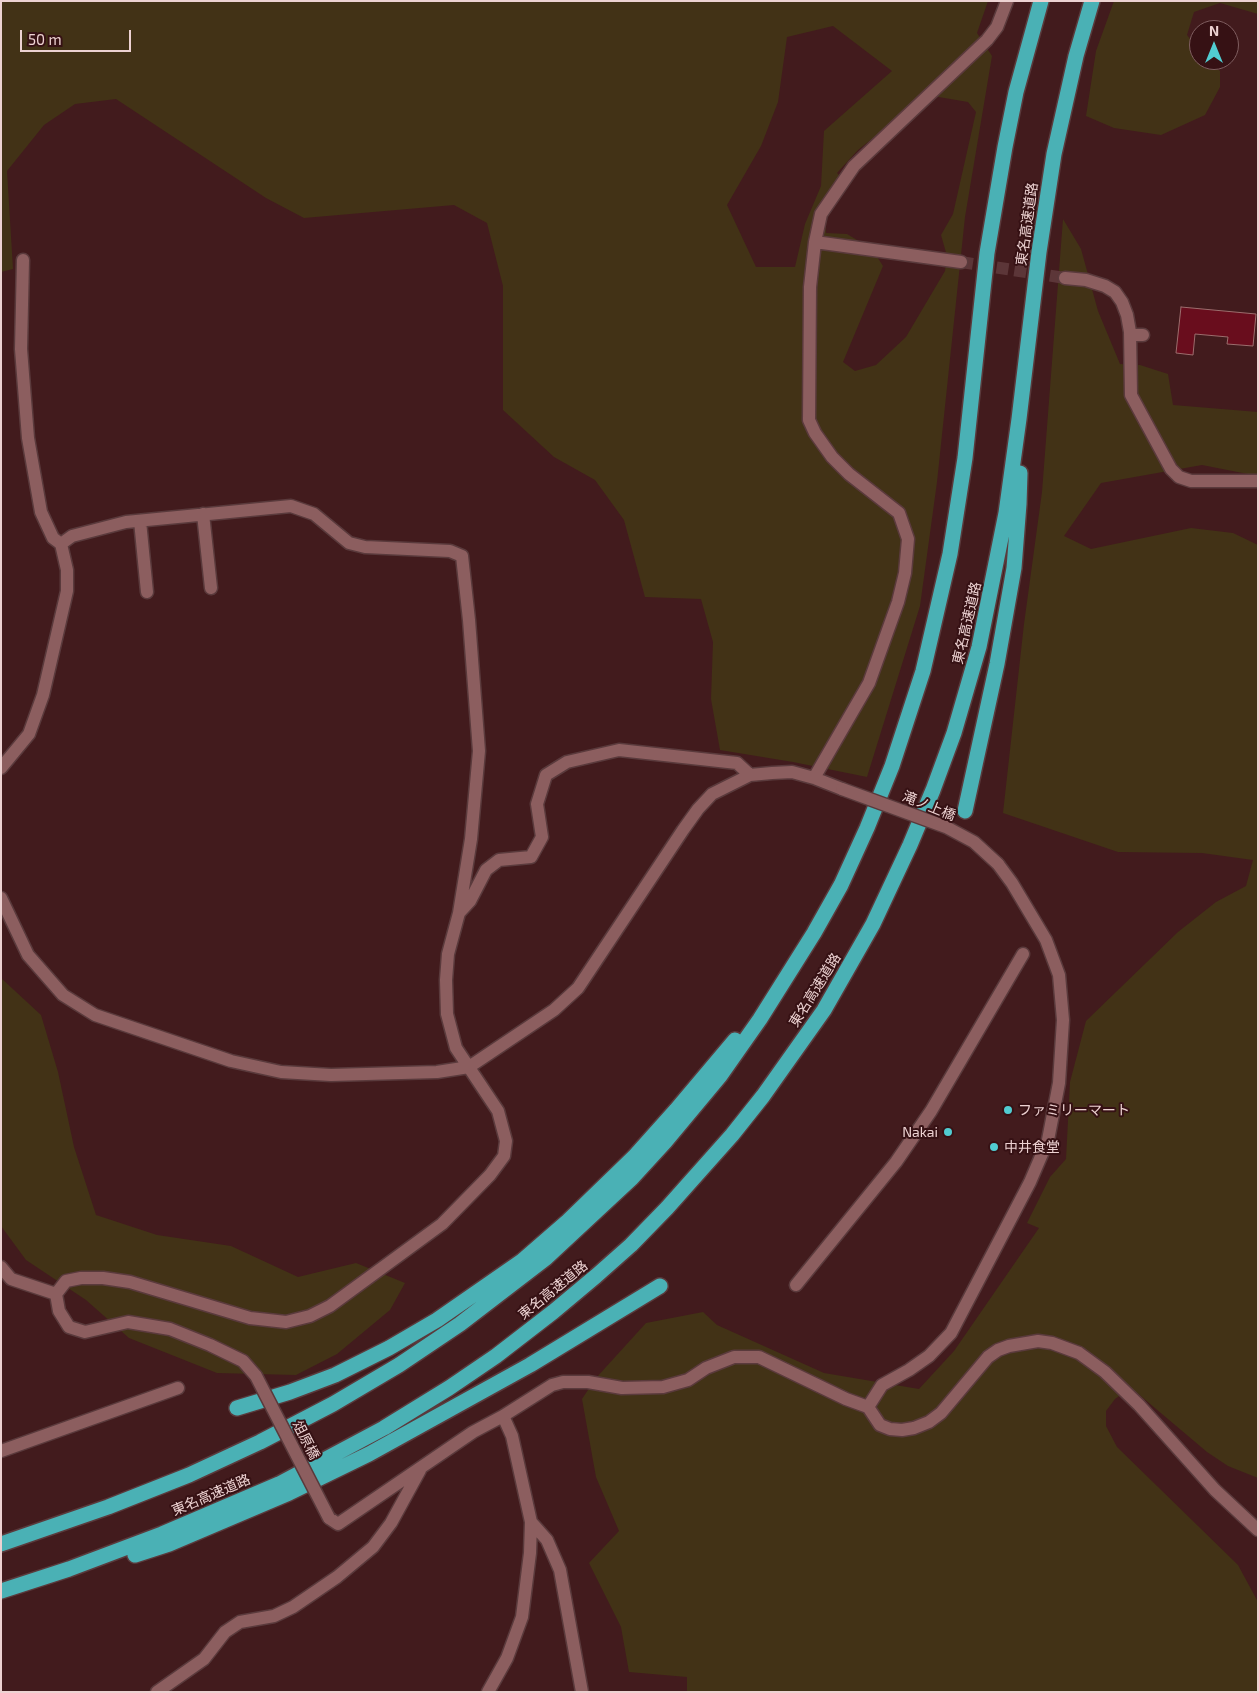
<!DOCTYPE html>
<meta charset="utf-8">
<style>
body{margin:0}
#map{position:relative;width:1259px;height:1693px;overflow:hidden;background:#421b1d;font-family:"Exo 2",sans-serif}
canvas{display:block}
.frame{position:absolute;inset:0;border:2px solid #edd2d2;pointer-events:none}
.north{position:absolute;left:1189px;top:20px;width:50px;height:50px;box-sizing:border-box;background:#361114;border:1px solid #7f5e60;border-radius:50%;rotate:0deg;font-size:14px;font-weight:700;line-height:20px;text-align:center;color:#edd2d2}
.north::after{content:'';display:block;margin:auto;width:18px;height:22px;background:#51ccd1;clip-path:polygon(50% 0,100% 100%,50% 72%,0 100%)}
.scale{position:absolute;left:20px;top:30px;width:111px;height:22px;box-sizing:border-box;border:2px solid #edd2d2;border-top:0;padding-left:6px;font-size:15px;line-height:18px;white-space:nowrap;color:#edd2d2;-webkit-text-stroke:4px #361114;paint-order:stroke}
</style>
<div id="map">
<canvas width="1259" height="1693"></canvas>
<div class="frame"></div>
<div class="north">N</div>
<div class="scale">50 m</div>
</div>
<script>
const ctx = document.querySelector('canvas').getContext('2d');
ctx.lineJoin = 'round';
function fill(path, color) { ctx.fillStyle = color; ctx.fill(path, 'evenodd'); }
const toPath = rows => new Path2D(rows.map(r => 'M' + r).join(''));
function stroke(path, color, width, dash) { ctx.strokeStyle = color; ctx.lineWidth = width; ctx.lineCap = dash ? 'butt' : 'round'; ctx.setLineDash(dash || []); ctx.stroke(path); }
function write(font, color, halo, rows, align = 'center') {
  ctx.font = font + ' "Exo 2","Noto Sans JP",sans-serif'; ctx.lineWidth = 4; ctx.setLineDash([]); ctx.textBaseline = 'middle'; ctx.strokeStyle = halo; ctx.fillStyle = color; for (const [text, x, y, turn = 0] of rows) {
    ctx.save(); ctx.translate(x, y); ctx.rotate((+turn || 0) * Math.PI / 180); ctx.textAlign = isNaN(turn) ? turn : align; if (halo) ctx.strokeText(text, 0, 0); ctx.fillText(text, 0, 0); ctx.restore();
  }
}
const green = toPath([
 [1,1,988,1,977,33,992,56,965,217,937,482,920,606,867,777,793,762,720,750,711,699,713,642,701,599,645,597,624,520,595,480,554,457,503,410,503,286,487,223,454,205,304,218,266,198,116,99,75,104,44,125,7,171,13,269,1,272],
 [833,26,892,71,824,131,821,186,805,224,795,267,756,267,727,205,761,146,778,102,787,37],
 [927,95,968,102,976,112,953,214,941,235,947,256,945,271,906,337,876,365,855,371,843,362,883,266,872,249,847,234,826,233,825,218,845,181,837,173,858,150],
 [1114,1,1258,1,1258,14,1220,3,1194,12,1187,35,1199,50,1199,60,1208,60,1220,71,1220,87,1205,115,1161,135,1114,128,1086,116,1096,51],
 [1063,219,1081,249,1098,311,1120,364,1140,365,1168,374,1173,405,1258,412,1258,476,1202,465,1101,483,1064,536,1091,549,1191,528,1233,533,1258,545,1258,1478,1228,1466,1207,1452,1136,1392,1125,1392,1115,1399,1106,1411,1106,1426,1117,1447,1238,1565,1258,1602,1258,1692,687,1692,687,1677,629,1672,621,1627,589,1563,619,1531,596,1477,582,1399,596,1378,646,1323,703,1312,717,1325,824,1373,919,1389,954,1351,1039,1228,1027,1223,1050,1177,1066,1159,1070,1082,1086,1021,1178,932,1216,902,1246,886,1253,860,1202,853,1118,852,1003,813,1024,624,1042,492],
 [1,978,41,1015,58,1072,74,1147,96,1215,157,1235,231,1246,298,1277,356,1263,405,1283,390,1310,337,1354,296,1375,217,1373,129,1338,86,1300,26,1260,1,1226]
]);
const building = toPath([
 [1181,307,1256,314,1253,346,1227,344,1228,337,1195,334,1193,355,1176,353,1181,307]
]);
const minorTunnel = toPath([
 [961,262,1065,278]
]);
const minor = toPath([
 [815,242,961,262],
 [1065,278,1086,280,1105,286,1115,292,1122,302,1127,315,1130,332,1131,395,1171,469,1179,477,1191,481,1258,481],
 [1130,335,1143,335],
 [203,514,211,588],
 [140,521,147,592],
 [61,544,72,536,126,522,291,506,314,514,349,543,365,547,450,551,462,556,469,620,479,751,471,839,459,913,448,954,446,980,447,1014,456,1048,498,1111,506,1141,504,1156,490,1175,442,1224,330,1306,310,1316,286,1322,250,1318,130,1282,103,1278,81,1278,66,1281,56,1294,59,1311,69,1327,85,1332,128,1322,170,1329,210,1345,243,1361,256,1376],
 [1,768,29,734,43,695,67,591,67,570,61,544,53,538,41,512,28,438,21,349,23,260],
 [814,778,869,683,898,602,905,573,908,539,899,513,849,474,832,457,815,433,809,420,810,287,815,242,821,214,854,166,987,40,997,27,1007,1],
 [1,898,28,955,63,995,95,1015,231,1061,281,1072,331,1075,437,1072,469,1067,554,1010,578,988,683,830,698,809,712,794,750,775,772,773,792,772,814,778,842,789],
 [459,913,470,901,486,870,499,860,531,857,542,837,537,804,546,775,567,762,619,750,737,763,750,775],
 [1,1267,11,1279,56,1294],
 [796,1285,896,1162,931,1111,1023,954],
 [868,1407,882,1385,909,1370,929,1356,951,1333,1030,1182,1048,1140,1059,1083,1063,1020,1059,975,1046,940,1012,883,998,864],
 [1,1451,178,1388],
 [329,1518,338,1524,473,1432,503,1416,552,1385,563,1382,588,1382,622,1388,663,1387,688,1380,706,1368,734,1357,759,1357,846,1399,868,1407,880,1425,890,1429,902,1430,914,1428,929,1422,941,1413,988,1357,998,1350,1009,1346,1038,1341,1052,1343,1079,1353,1105,1372,1139,1405,1215,1490,1258,1530],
 [531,1522,547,1540,560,1570,582,1692],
 [157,1692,204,1659,225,1632,240,1622,274,1616,293,1607,337,1577,373,1547,391,1523,420,1470],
 [488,1692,507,1658,522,1617,530,1553,531,1522,512,1436,503,1416]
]);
const highway = toPath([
 [965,811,997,664,1014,568,1019,504,1020,473],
 [237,1408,290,1392,335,1375,389,1348,437,1320,522,1261,568,1221,634,1157,676,1110,735,1040],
 [1,1544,108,1507,189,1475,260,1442,333,1404,399,1365,460,1324,546,1258,632,1178,665,1142,720,1076,760,1019,814,933,841,885,867,828,892,766,923,671,950,554,965,458,987,253,1005,147,1016,92,1041,1],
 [135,1555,169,1544,289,1493,369,1454,530,1365,660,1286],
 [1,1591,69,1569,162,1534,279,1484,384,1428,449,1388,496,1356,553,1312,596,1276,631,1245,667,1208,732,1135,763,1096,824,1010,873,924,910,845,933,790,954,733,979,647,1006,513,1019,419,1039,252,1054,154,1076,56,1092,1]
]);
const minorBridge = toPath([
 [842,789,946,827,974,842,998,864],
 [256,1376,329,1518]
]);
const markers = [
 [1008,1110,5,"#51ccd1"],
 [948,1132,5,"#51ccd1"],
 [994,1147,5,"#51ccd1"]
];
const streetNames = [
 ["東名高速道路",1027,224,-82],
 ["東名高速道路",967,623,-77],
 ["滝ノ上橋",929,806,22],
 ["東名高速道路",815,990,-58],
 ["東名高速道路",553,1290,-39],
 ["俎原橋",306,1440,63],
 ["東名高速道路",211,1495,-23]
];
const poiNames = [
 ["ファミリーマート",1018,1110],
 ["Nakai",938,1132,"right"],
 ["中井食堂",1004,1147]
];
fill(green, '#423216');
fill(building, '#690d1d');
stroke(building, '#9c6d6d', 1);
stroke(minorTunnel, '#5c3638', 12, [12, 6]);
stroke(minor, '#5a3a3c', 15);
stroke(highway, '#5a3a3c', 18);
stroke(minor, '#8c5e5f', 12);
stroke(highway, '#4ab1b5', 15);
stroke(minorBridge, '#5a3a3c', 15, []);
stroke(minorBridge, '#8c5e5f', 12);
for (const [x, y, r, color] of markers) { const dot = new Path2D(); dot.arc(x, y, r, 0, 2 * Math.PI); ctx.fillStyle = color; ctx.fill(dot); stroke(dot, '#361114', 2); }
write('14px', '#edd2d2', '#361114', streetNames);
write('14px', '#edd2d2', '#361114', poiNames, 'left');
</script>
